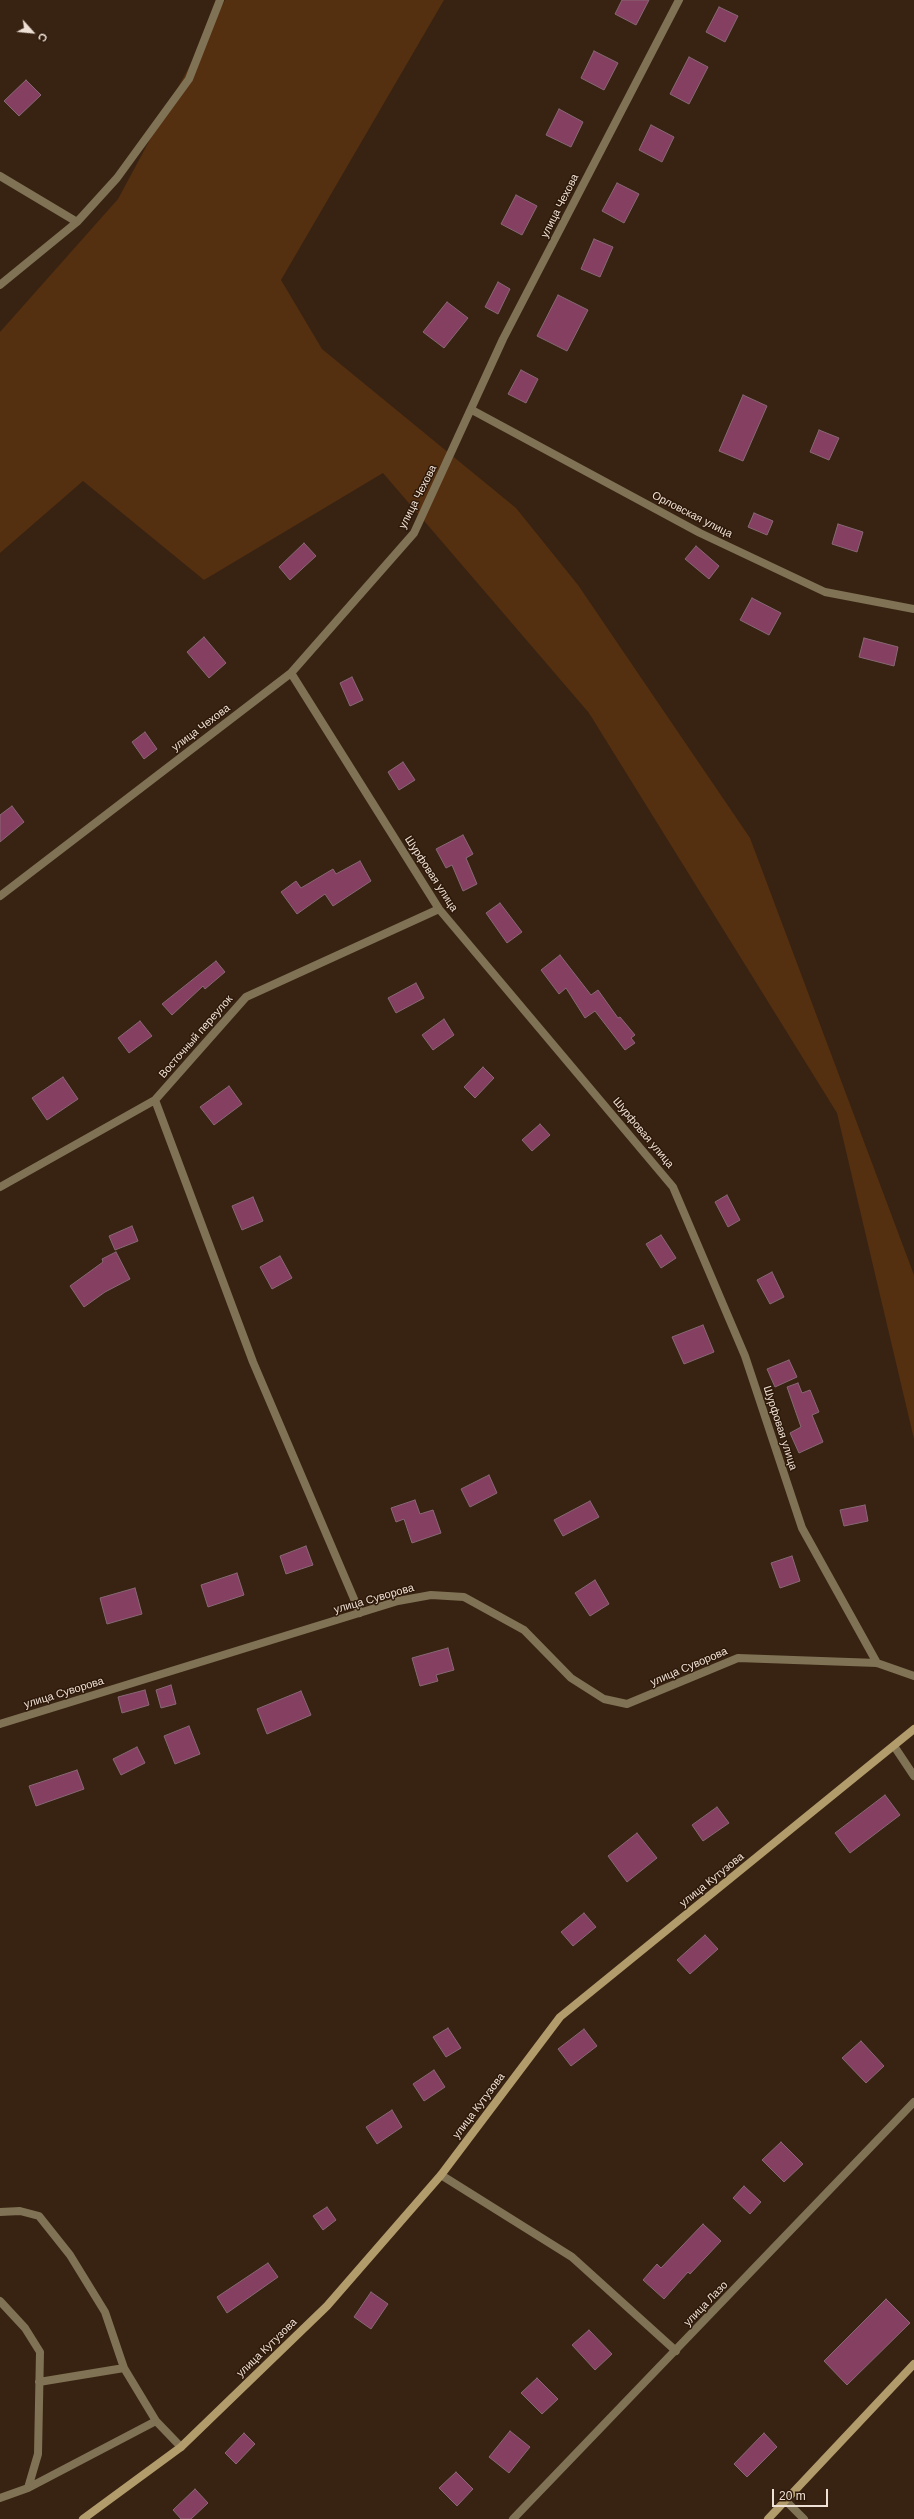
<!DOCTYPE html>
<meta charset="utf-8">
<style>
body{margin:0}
#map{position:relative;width:914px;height:2519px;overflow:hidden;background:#382313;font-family:Helvetica,sans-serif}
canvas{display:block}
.north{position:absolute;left:12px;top:12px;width:40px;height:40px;-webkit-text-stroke:3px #2e1909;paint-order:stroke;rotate:117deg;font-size:11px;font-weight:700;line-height:16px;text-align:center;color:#eee0d5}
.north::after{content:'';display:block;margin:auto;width:14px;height:18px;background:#eee0d5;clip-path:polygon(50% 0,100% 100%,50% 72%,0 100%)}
.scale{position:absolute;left:772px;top:2489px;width:56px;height:18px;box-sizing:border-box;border:2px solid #eee0d5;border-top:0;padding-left:5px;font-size:12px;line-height:14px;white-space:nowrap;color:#eee0d5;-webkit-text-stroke:3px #2e1909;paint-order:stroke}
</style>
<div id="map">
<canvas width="914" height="2519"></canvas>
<div class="north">С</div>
<div class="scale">20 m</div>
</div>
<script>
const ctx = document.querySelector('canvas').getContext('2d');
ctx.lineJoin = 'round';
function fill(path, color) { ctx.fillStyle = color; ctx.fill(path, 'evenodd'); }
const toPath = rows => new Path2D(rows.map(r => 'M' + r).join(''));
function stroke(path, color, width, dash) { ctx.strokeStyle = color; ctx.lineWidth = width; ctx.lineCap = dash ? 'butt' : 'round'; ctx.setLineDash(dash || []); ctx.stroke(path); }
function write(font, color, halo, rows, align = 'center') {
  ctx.font = font + ' Helvetica,sans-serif'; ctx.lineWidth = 3; ctx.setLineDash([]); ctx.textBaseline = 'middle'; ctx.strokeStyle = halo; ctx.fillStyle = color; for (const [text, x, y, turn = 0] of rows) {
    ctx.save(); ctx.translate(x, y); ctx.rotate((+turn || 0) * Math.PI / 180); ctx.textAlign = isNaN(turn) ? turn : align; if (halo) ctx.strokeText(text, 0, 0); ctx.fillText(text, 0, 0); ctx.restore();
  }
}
const green = toPath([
 [225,0,444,0,281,280,322,349,516,508,578,585,750,838,914,1275,914,1439,837,1113,589,713,383,473,204,580,83,481,0,553,0,332,118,199]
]);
const building = toPath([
 [622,0,649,0,636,25,615,14,622,0],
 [719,7,738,16,725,42,706,32,719,7],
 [594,51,618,63,604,90,581,78,594,51],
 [689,57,708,67,689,104,670,94,689,57],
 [26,80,41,95,19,116,4,101,26,80],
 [559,109,583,122,571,147,546,135,559,109],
 [651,125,674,137,662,162,639,150,651,125],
 [617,183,639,194,624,223,602,211,617,183],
 [516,195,537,206,522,235,501,224,516,195],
 [594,239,613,247,600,277,581,269,594,239],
 [498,282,510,289,498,314,485,307,498,282],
 [558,295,588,310,567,351,537,336,558,295],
 [447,302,468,318,444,348,423,332,447,302],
 [521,370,538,379,526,403,508,394,521,370],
 [743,395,767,406,743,461,719,451,743,395],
 [819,430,839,438,829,460,810,452,819,430],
 [754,513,773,521,767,535,748,527,754,513],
 [838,524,863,532,857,552,832,544,838,524],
 [304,543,316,556,290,580,279,567,304,543],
 [696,546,719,566,709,579,685,559,696,546],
 [752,598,781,613,769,635,740,620,752,598],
 [204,637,226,663,209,678,187,652,204,637],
 [864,638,898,647,894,666,859,657,864,638],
 [352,677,363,700,350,706,340,683,352,677],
 [145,732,157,749,144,759,132,742,145,732],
 [403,762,415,780,399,790,388,772,403,762],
 [12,806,24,822,0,842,0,815,12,806],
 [463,835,473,854,466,858,477,884,463,891,452,865,446,868,436,849,463,835],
 [360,861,371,881,333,906,325,894,297,914,281,892,296,881,301,888,333,869,336,874,360,861],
 [500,903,522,932,507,943,486,913,500,903],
 [560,955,591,995,598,990,618,1018,620,1017,635,1035,631,1038,635,1043,625,1050,595,1011,585,1018,566,988,559,994,541,970,560,955],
 [216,961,225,972,205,989,203,986,172,1015,162,1004,216,961],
 [416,983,424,998,396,1013,388,998,416,983],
 [444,1019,454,1035,433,1050,422,1035,444,1019],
 [140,1021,152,1036,129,1053,118,1038,140,1021],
 [483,1067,494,1078,475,1098,464,1087,483,1067],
 [63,1077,78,1099,47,1120,32,1098,63,1077],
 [229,1086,242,1104,214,1125,200,1107,229,1086],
 [540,1124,550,1135,532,1151,522,1140,540,1124],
 [727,1195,740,1220,728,1227,715,1202,727,1195],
 [253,1197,263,1221,242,1230,232,1206,253,1197],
 [132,1226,138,1241,115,1250,109,1236,132,1226],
 [661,1235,676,1258,661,1268,646,1244,661,1235],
 [116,1252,130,1279,105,1292,84,1307,70,1286,103,1262,102,1259,116,1252],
 [280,1256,292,1278,272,1289,260,1267,280,1256],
 [772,1272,784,1297,770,1304,757,1280,772,1272],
 [703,1325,714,1352,684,1364,672,1337,703,1325],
 [789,1360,797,1377,775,1387,767,1369,789,1360],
 [798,1383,802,1393,810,1390,819,1412,812,1415,823,1442,799,1453,790,1433,801,1427,787,1387,798,1383],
 [489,1475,497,1493,470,1507,461,1489,489,1475],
 [415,1500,420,1514,433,1510,441,1533,412,1543,404,1519,396,1522,391,1508,415,1500],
 [590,1501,599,1517,563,1536,554,1520,590,1501],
 [865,1505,868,1521,844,1526,840,1510,865,1505],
 [306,1546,313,1565,286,1574,280,1556,306,1546],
 [792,1556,800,1581,780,1588,771,1563,792,1556],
 [237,1573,244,1595,208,1607,201,1585,237,1573],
 [595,1580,609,1604,590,1616,575,1593,595,1580],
 [135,1588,142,1614,107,1624,100,1598,135,1588],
 [448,1648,454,1670,436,1675,438,1681,420,1686,412,1658,448,1648],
 [171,1685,176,1704,161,1708,156,1690,171,1685],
 [145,1690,149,1705,122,1713,118,1697,145,1690],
 [301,1691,311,1715,267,1734,257,1709,301,1691],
 [189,1726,200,1754,175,1764,164,1736,189,1726],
 [137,1747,145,1763,121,1775,113,1759,137,1747],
 [77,1770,84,1789,36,1806,29,1786,77,1770],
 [885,1795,900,1815,850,1853,835,1833,885,1795],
 [717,1807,729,1823,703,1841,692,1825,717,1807],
 [637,1833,657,1858,627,1882,608,1856,637,1833],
 [584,1913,596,1927,573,1946,561,1932,584,1913],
 [705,1935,718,1949,690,1974,677,1960,705,1935],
 [448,2028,461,2048,446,2057,433,2037,448,2028],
 [584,2029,597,2046,571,2066,558,2049,584,2029],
 [861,2041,884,2066,866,2083,842,2058,861,2041],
 [434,2070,445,2087,424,2101,413,2084,434,2070],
 [392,2110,402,2127,377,2144,366,2127,392,2110],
 [781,2142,803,2164,784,2182,762,2160,781,2142],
 [744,2186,761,2202,750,2214,733,2198,744,2186],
 [327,2207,336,2220,323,2230,313,2216,327,2207],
 [703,2224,721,2241,690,2274,688,2272,664,2299,643,2280,657,2264,661,2268,703,2224],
 [268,2263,278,2277,227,2313,217,2297,268,2263],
 [371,2292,388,2304,371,2329,354,2317,371,2292],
 [886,2299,910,2323,847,2385,824,2361,886,2299],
 [589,2330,612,2354,595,2370,572,2345,589,2330],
 [537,2378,558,2399,542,2414,521,2393,537,2378],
 [510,2431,530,2447,509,2473,489,2457,510,2431],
 [244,2433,255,2444,236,2464,225,2453,244,2433],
 [764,2433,777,2447,747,2477,734,2464,764,2433],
 [456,2472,473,2489,457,2506,439,2488,456,2472],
 [195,2489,208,2503,191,2519,181,2519,173,2510,195,2489]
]);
const lane = toPath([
 [0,176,77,222],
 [0,285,77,222,117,178,189,79,220,0],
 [441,2175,572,2257,676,2351],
 [0,2212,20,2211,39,2216,70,2255,105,2312,124,2368,156,2421,181,2447],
 [0,2301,25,2328,40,2352,38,2454,28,2488,0,2498],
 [39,2382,124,2368],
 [28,2488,156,2421]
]);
const street = toPath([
 [472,410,700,533,825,592,914,609],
 [291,673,439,909,673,1187,745,1356,802,1528,877,1663],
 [0,896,291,673,414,533,503,339,679,0],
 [155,1100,253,1362,360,1613],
 [0,1187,155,1100,246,997,439,909],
 [0,1724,398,1601,431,1595,464,1597,524,1630,571,1678,604,1699,627,1704,738,1658,877,1663,914,1676],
 [894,1746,914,1776],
 [785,2500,804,2519],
 [513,2519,914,2102]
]);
const secondary = toPath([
 [83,2519,181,2447,327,2306,441,2175,560,2017,914,1729],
 [768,2519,914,2364]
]);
const streetNames = [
 ["улица Чехова",560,206,-63],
 ["улица Чехова",418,497,-63],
 ["Орловская улица",692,515,27],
 ["улица Чехова",201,728,-37],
 ["Шурфовая улица",431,874,57],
 ["Восточный переулок",196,1037,-49],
 ["Шурфовая улица",643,1133,50],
 ["Шурфовая улица",780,1428,72],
 ["улица Суворова",374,1599,-16],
 ["улица Суворова",689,1667,-23],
 ["улица Суворова",64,1693,-17],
 ["улица Кутузова",712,1880,-39],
 ["улица Кутузова",479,2106,-53],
 ["улица Лазо",706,2304,-46],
 ["улица Кутузова",267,2348,-44]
];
fill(green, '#542f10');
fill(building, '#853f60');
stroke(building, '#876975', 1);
stroke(lane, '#807254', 8);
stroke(street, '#807254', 8);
stroke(secondary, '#b39c6b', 8);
write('11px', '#eee0d5', '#2e1909', streetNames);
</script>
